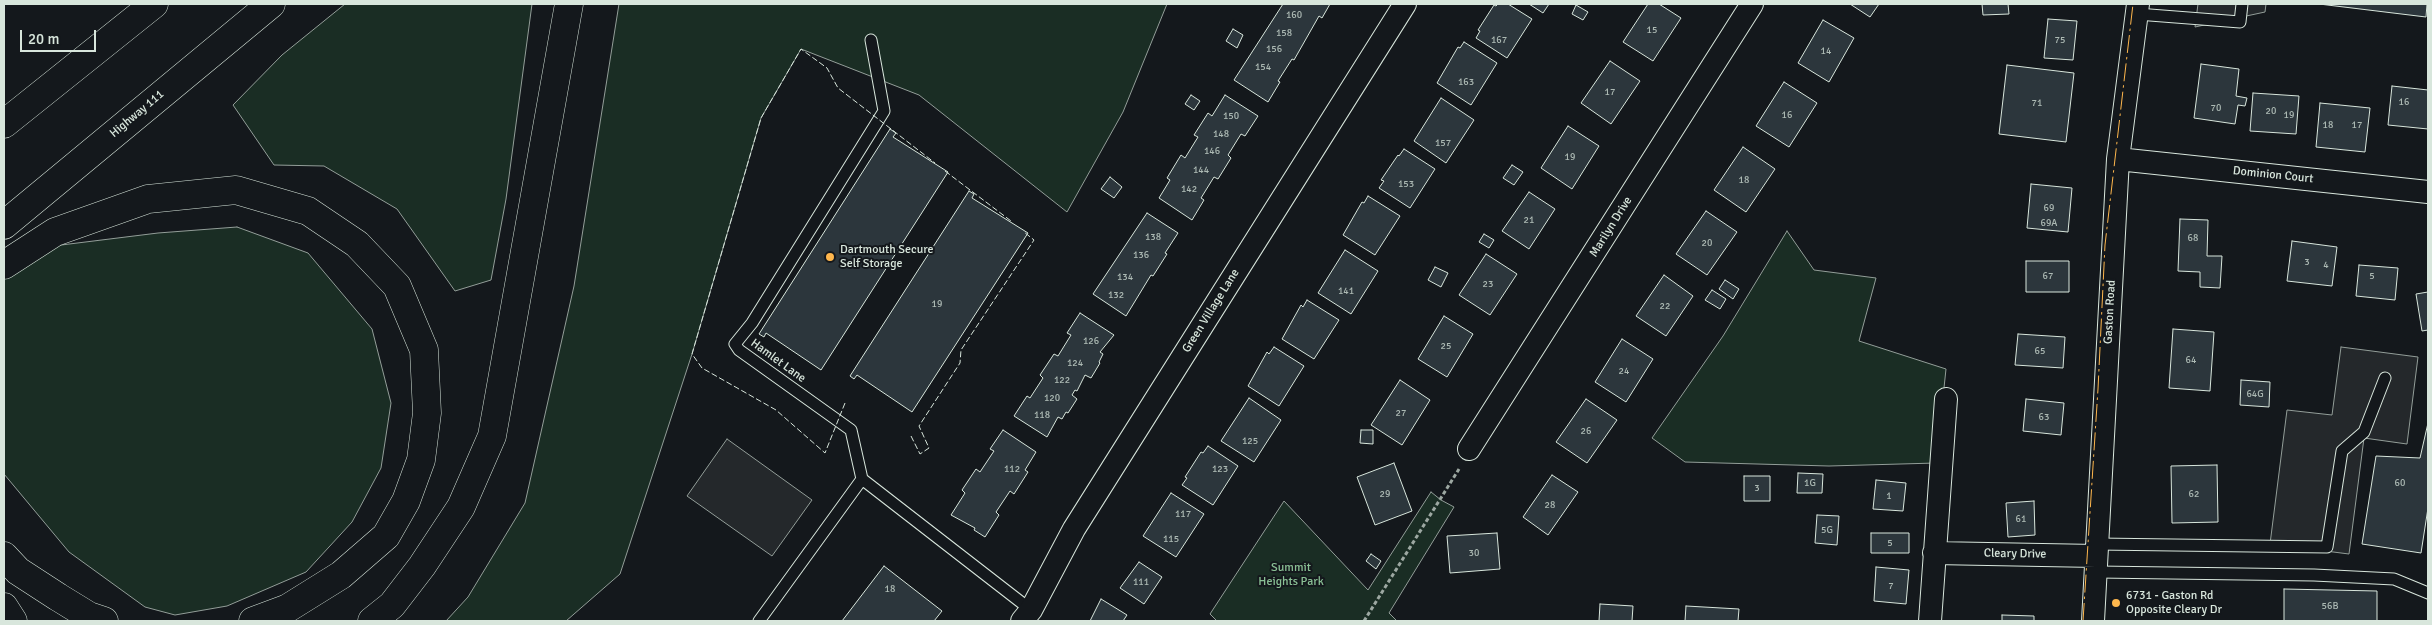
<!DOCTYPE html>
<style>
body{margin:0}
#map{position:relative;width:2432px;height:625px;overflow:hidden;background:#14181c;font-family:Signika,sans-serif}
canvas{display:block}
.frame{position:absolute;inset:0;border:5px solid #d8e6dc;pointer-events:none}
.scale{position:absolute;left:20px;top:30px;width:76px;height:22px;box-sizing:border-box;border:2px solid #d8e6dc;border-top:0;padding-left:6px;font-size:15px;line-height:18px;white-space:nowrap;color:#d8e6dc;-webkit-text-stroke:4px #14181c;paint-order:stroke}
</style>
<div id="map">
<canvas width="2432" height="625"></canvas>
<div class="frame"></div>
<div class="scale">20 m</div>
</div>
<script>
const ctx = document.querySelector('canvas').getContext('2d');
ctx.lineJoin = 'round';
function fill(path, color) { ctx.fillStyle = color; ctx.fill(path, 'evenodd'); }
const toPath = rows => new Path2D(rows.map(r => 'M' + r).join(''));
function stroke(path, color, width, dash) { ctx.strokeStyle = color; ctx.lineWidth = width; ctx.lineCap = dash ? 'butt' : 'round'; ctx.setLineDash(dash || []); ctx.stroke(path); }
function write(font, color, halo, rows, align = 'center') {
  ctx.font = font + ' Signika,sans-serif'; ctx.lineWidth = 4; ctx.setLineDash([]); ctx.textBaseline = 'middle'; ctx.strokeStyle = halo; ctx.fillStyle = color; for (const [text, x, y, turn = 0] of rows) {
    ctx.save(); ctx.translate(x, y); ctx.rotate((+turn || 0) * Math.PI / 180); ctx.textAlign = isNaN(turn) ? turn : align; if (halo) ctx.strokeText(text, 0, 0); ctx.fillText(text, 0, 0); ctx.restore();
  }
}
const green = toPath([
 [345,4,532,4,506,199,491,280,455,291,397,209,324,166,274,165,233,105,282,55,345,4],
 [619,4,1167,4,1123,112,1067,212,919,95,801,49,761,118,692,354,620,574,566,621,446,621,468,597,525,503,574,286,619,4],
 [237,227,308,253,372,329,391,403,381,468,352,522,306,572,227,606,175,615,145,607,69,552,4,474,4,275,29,249,158,233,237,227],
 [1787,231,1814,270,1876,278,1859,341,1946,369,1936,463,1829,466,1685,462,1652,438,1723,336,1787,231],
 [1431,492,1441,500,1454,507,1389,613,1397,621,1217,621,1210,614,1284,501,1368,590,1431,492]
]);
const parking = toPath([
 [2198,4,2266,4,2265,12,2195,27,2198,4],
 [2341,347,2418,357,2407,444,2364,438,2349,554,2270,544,2287,410,2332,415,2341,347],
 [727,439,812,500,772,556,687,496,727,439]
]);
const building = toPath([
 [1283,4,1330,4,1322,18,1319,16,1294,60,1292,59,1278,81,1280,82,1268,102,1234,80,1283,4],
 [1498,4,1508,4,1532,19,1507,58,1476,38,1480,31,1478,30,1494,5,1496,6,1498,4],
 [1529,4,1549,4,1543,13,1529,4],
 [1648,4,1659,4,1681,18,1653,61,1623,42,1648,4],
 [1850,4,1879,4,1870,17,1850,4],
 [1982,4,2008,4,2009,14,1983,15,1982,4],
 [2319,4,2427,4,2426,17,2319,4],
 [1576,5,1588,12,1583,20,1572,14,1576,5],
 [2048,19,2077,21,2073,60,2044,58,2048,19],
 [1823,20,1854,38,1829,82,1798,63,1823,20],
 [1233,29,1243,35,1237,48,1226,41,1233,29],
 [1464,42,1497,63,1471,105,1437,83,1458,47,1460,48,1464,42],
 [1610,61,1640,81,1611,124,1581,103,1610,61],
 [2201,64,2239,69,2236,96,2247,98,2245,106,2238,105,2235,124,2194,118,2201,64],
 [2007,65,2074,73,2066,142,1999,134,2007,65],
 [1784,82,1817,103,1789,147,1756,126,1784,82],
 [2392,86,2428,90,2428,129,2388,125,2392,86],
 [2253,93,2299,96,2296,134,2250,131,2253,93],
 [1191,95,1200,101,1194,110,1185,104,1191,95],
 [1225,95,1258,116,1245,136,1241,134,1228,155,1231,158,1218,179,1214,177,1201,198,1204,200,1192,220,1159,198,1170,180,1167,178,1181,155,1185,158,1198,137,1194,135,1208,113,1212,116,1225,95],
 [1441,98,1474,120,1446,163,1414,141,1441,98],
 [2320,103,2370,108,2365,152,2316,147,2320,103],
 [1568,126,1599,146,1572,189,1541,168,1568,126],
 [890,129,896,133,893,137,948,172,821,370,766,333,764,337,759,334,890,129],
 [1743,147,1775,169,1746,212,1714,190,1743,147],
 [1404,149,1435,169,1410,208,1379,188,1384,181,1381,180,1398,155,1399,156,1404,149],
 [1512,165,1523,172,1514,185,1503,178,1512,165],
 [1110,177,1122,187,1114,198,1101,189,1110,177],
 [2031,184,2072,188,2068,232,2027,228,2031,184],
 [969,191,974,194,972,198,1028,233,912,412,857,375,854,379,850,376,969,191],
 [1529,192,1555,209,1529,249,1502,231,1529,192],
 [1368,196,1400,216,1375,255,1343,235,1362,202,1364,203,1368,196],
 [1706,211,1737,232,1707,275,1676,254,1706,211],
 [1147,213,1178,233,1165,253,1167,254,1153,276,1151,275,1126,316,1093,294,1147,213],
 [2180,219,2208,220,2207,256,2222,256,2220,288,2200,287,2200,272,2178,271,2180,219],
 [1484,234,1494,240,1489,248,1479,242,1484,234],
 [2292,241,2337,247,2332,286,2287,281,2292,241],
 [1345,250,1378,271,1351,314,1318,293,1345,250],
 [1486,254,1517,274,1490,315,1459,295,1486,254],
 [2026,261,2069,261,2069,292,2026,292,2026,261],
 [2359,265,2398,268,2395,300,2356,296,2359,265],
 [1435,267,1448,273,1441,287,1428,280,1435,267],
 [1664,275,1693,296,1666,336,1636,316,1664,275],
 [1725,280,1739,289,1733,299,1719,289,1725,280],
 [1712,290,1726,299,1720,309,1705,300,1712,290],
 [2428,292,2428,330,2422,331,2416,294,2428,292],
 [1307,300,1339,320,1314,359,1282,339,1301,305,1303,307,1307,300],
 [1080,313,1114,335,1100,352,1103,354,1099,362,1100,363,1091,378,1085,375,1077,391,1075,390,1072,395,1077,399,1068,413,1066,412,1062,419,1058,417,1047,437,1014,416,1027,396,1030,398,1043,378,1040,375,1054,354,1058,356,1071,335,1067,333,1080,313],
 [1444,316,1473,334,1447,377,1418,359,1444,316],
 [2173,329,2214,332,2210,391,2169,388,2173,329],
 [2018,334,2065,337,2063,368,2015,365,2018,334],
 [1622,339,1653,359,1626,402,1595,382,1622,339],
 [1274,347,1304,366,1279,406,1248,386,1267,352,1269,354,1274,347],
 [1400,380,1430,400,1402,445,1371,425,1400,380],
 [2241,380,2270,382,2269,407,2240,405,2241,380],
 [1249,398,1281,420,1254,462,1221,441,1249,398],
 [1586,399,1617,420,1587,463,1556,442,1586,399],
 [2026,399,2064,403,2061,435,2023,431,2026,399],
 [2428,423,2428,508,2421,553,2362,544,2376,456,2420,458,2428,423],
 [1003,430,1036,452,1025,470,1028,472,1014,494,1010,491,996,512,999,515,985,537,974,530,975,528,951,515,965,493,962,490,976,469,980,472,994,451,990,449,1003,430],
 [1361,430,1373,430,1373,444,1360,443,1361,430],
 [1208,446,1238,466,1213,505,1182,485,1187,478,1185,477,1201,452,1203,453,1208,446],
 [1394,463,1412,511,1375,525,1357,477,1394,463],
 [2217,465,2218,522,2172,523,2171,466,2217,465],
 [1798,473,1823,474,1822,493,1797,493,1798,473],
 [1552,475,1578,492,1548,535,1523,517,1552,475],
 [1744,476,1770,476,1770,501,1744,501,1744,476],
 [1876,480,1906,483,1903,511,1873,509,1876,480],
 [1171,493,1204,514,1176,557,1143,536,1171,493],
 [2034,501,2035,535,2008,537,2006,503,2034,501],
 [1817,515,1839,516,1837,545,1815,543,1817,515],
 [1497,533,1500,569,1450,573,1447,536,1497,533],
 [1871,533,1909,533,1909,553,1871,553,1871,533],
 [1371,554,1381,561,1376,569,1366,561,1371,554],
 [1139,562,1162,577,1144,604,1120,588,1139,562],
 [884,566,942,611,934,621,842,621,884,566],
 [1876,567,1909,570,1906,604,1874,601,1876,567],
 [2284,589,2377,591,2377,621,2284,621,2284,589],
 [1101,599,1127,615,1123,621,1090,621,1101,599],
 [1600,604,1633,606,1632,621,1599,621,1600,604],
 [1686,606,1739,609,1738,621,1685,621,1686,606],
 [2002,615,2034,616,2034,621,2002,621,2002,615]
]);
const path = toPath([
 [1364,621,1459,469]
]);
const service = toPath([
 [2137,14,2240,22,2242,4],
 [871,40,884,111,752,323,735,344,739,350,851,430,862,479,1031,610],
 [2097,544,2327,547,2342,451,2364,432,2385,378],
 [2098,572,2314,575,2394,579,2428,593],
 [759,621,862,479]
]);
const minor = toPath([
 [2118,159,2428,192],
 [1469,449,1752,4],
 [1934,553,2096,556],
 [1022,621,1031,610,1074,529,1405,4],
 [1930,621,1946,399],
 [2093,621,2118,159,2138,4]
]);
const secondary = toPath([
 [4,607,13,621]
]);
const motorway = toPath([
 [4,124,154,4],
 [4,225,271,4],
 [4,265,55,232,148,199,236,190,308,211,357,244,397,286,424,350,427,413,421,460,406,501,386,536,341,575,288,608,253,621],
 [4,556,18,571,58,597,89,616,104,621],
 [372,621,392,605,422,566,461,507,492,436,569,4]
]);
const fence = toPath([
 [945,171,1011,221],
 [845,403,825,453,776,410,702,368,692,354,761,118,801,49,827,68,838,88,935,163],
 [911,436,920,454,929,448,919,426,960,363,961,350,1034,240,1024,232]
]);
const power = toPath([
 [2083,621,2098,389,2105,245,2133,4]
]);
const markers = [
 [830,257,5,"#ffb74d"],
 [2116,603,5,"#ffb74d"]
];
const numberNames = [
 ["160",1294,15],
 ["15",1652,30],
 ["158",1284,33],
 ["167",1499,40],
 ["75",2060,40],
 ["156",1274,49],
 ["14",1826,51],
 ["154",1263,67],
 ["163",1466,82],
 ["17",1610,92],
 ["16",2404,102],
 ["71",2037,103],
 ["70",2216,108],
 ["20",2271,111],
 ["16",1787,115],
 ["19",2289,115],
 ["150",1231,116],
 ["18",2328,125],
 ["17",2357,125],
 ["148",1221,134],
 ["157",1443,143],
 ["146",1212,151],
 ["19",1570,157],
 ["144",1201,170],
 ["18",1744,180],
 ["153",1406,184],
 ["142",1189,189],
 ["69",2049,208],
 ["21",1529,220],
 ["69A",2049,223],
 ["138",1153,237],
 ["68",2193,238],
 ["20",1707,243],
 ["136",1141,255],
 ["3",2307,262],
 ["4",2326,265],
 ["67",2048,276],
 ["5",2372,276],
 ["134",1125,277],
 ["23",1488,284],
 ["141",1346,291],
 ["132",1116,295],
 ["19",937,304],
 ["22",1665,306],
 ["126",1091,341],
 ["25",1446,346],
 ["65",2040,351],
 ["64",2191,360],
 ["124",1075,363],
 ["24",1624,371],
 ["122",1062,380],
 ["64G",2255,394],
 ["120",1052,398],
 ["27",1401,413],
 ["118",1042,415],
 ["63",2044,417],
 ["26",1586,431],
 ["125",1250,441],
 ["112",1012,469],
 ["123",1220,469],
 ["1G",1810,483],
 ["60",2400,483],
 ["3",1757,488],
 ["29",1385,494],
 ["62",2194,494],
 ["1",1889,496],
 ["28",1550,505],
 ["117",1183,514],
 ["61",2021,519],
 ["5G",1827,530],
 ["115",1171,539],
 ["5",1890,543],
 ["30",1474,553],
 ["111",1141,582],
 ["7",1891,586],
 ["18",890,589],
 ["56B",2330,606]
];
const streetNames = [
 ["Highway 111",137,114,-40],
 ["Dominion Court",2273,175,6],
 ["Marilyn Drive",1611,227,-58],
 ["Green Village Lane",1211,311,-58],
 ["Gaston Road",2110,312,-87],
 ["Hamlet Lane",778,361,36],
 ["Cleary Drive",2015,554,1]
];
const poiNames = [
 ["Dartmouth Secure",840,250],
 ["Self Storage",840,264],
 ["6731 - Gaston Rd",2126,596],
 ["Opposite Cleary Dr",2126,610]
];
const parkNames = [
 ["Summit",1291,568],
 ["Heights Park",1291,582]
];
fill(green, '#1a2d24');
stroke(green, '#939e99', 1);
fill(parking, '#24282b');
stroke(parking, '#939e99', 1);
fill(building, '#2c363c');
stroke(building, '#d8e6dc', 1);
stroke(service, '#d8e6dc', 13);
stroke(minor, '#d8e6dc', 24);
stroke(secondary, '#d8e6dc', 29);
stroke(motorway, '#d8e6dc', 29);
stroke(path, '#9da8a2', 3, [4, 2.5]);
stroke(service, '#14181c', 11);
stroke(minor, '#14181c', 22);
stroke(secondary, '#14181c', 28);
stroke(motorway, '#14181c', 28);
stroke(fence, '#d8e6dc', 1, [6, 2.5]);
stroke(power, '#ffb74d', 1, [18, 4, 2.5, 4]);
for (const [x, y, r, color] of markers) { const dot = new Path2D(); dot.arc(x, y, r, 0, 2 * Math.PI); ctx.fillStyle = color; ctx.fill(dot); stroke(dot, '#14181c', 2); }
write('10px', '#adbab4', null, numberNames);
write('12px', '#d8e6dc', '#14181c', streetNames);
write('12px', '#d8e6dc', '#14181c', poiNames, 'left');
write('12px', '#8ac095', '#14181c', parkNames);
</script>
